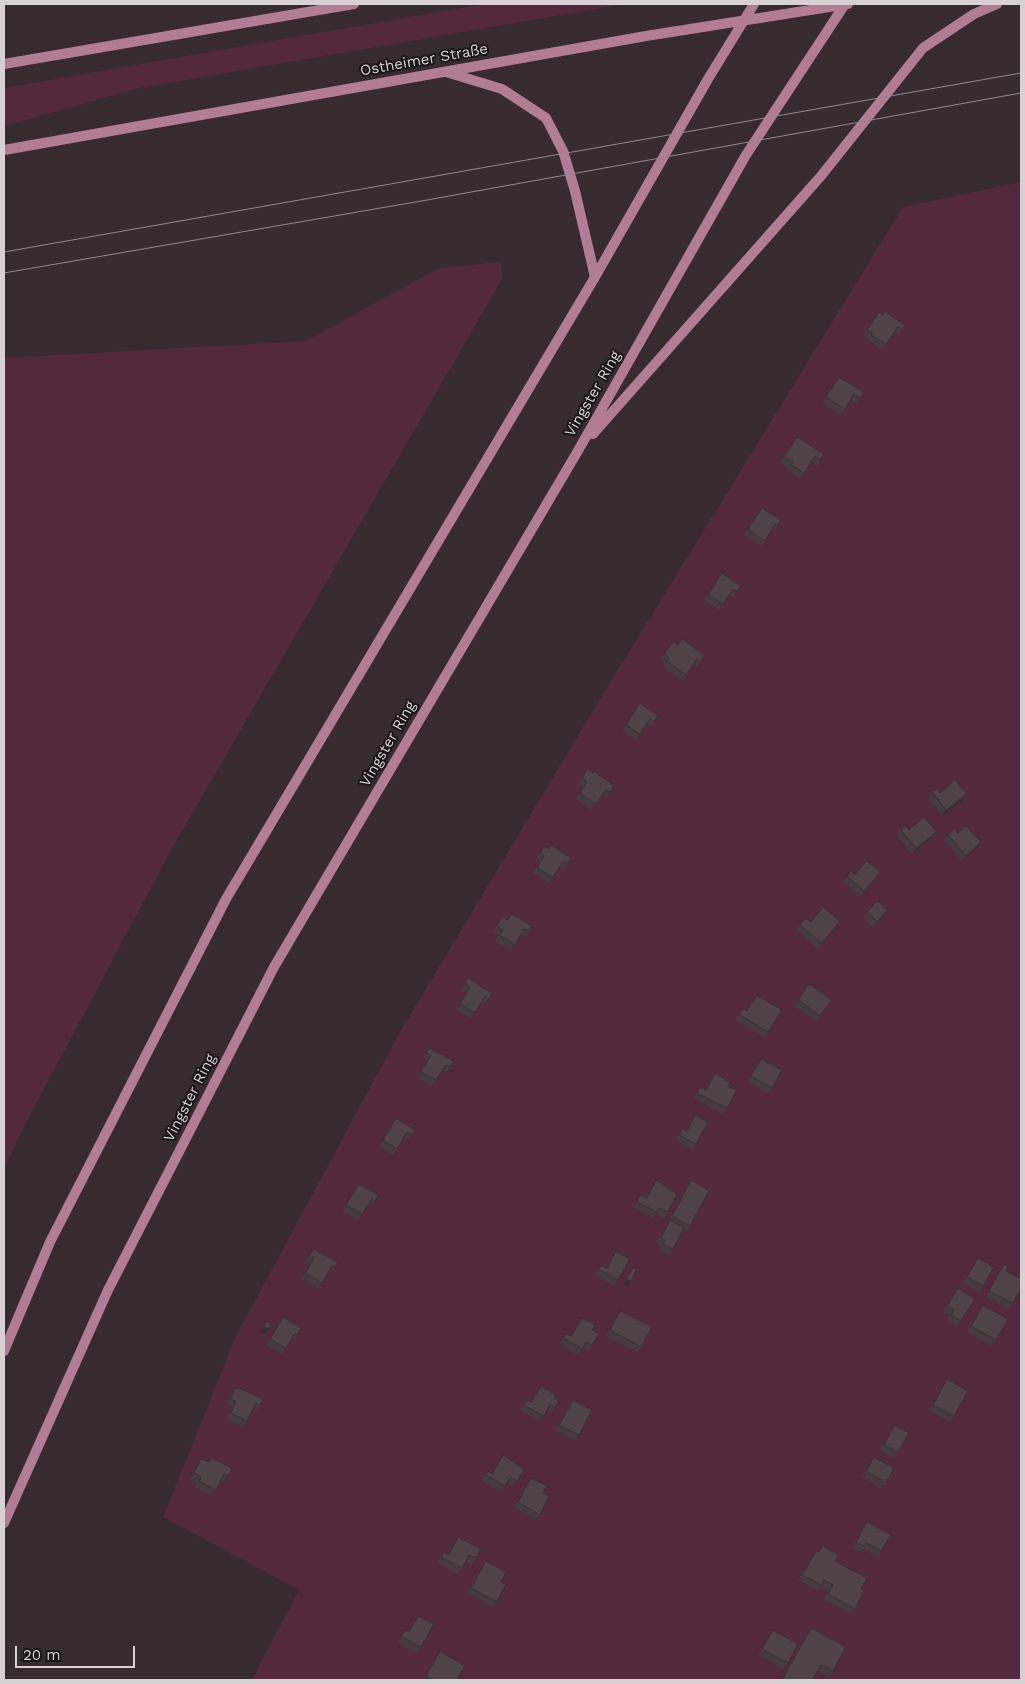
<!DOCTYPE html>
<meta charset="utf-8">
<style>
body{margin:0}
#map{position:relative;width:1025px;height:1684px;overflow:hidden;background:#372b30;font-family:"Work Sans",sans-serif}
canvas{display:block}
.frame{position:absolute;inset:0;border:5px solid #d8d0d3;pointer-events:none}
.scale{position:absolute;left:15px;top:1646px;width:120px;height:22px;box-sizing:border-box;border:2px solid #d8d0d3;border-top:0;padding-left:6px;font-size:15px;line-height:18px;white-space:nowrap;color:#d8d0d3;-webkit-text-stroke:4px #1a1517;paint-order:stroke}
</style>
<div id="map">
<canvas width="1025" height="1684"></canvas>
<div class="frame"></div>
<div class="scale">20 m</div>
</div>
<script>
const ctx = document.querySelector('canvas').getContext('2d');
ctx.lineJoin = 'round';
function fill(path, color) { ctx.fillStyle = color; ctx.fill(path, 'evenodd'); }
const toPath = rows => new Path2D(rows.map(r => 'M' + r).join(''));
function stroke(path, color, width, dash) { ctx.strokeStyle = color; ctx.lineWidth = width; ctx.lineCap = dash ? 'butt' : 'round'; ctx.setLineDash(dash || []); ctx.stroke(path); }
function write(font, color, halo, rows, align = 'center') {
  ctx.font = font + ' "Work Sans",sans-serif'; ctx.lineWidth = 4; ctx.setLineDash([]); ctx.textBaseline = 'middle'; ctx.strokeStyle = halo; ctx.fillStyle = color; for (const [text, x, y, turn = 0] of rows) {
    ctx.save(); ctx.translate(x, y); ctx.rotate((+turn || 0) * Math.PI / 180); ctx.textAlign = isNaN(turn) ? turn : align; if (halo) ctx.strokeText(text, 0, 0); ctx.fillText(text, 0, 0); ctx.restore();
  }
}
const green = toPath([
 [484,4,624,4,139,88,4,126,4,88],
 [1021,182,1021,1680,252,1680,299,1590,163,1517,236,1336,400,1032,595,707,903,207],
 [501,262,502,279,171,850,19,1136,4,1169,4,358,306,341,439,268]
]);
const secondary = toPath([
 [4,64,354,4],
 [446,72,502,89,546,118,563,151,575,191,595,277],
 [4,150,646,36,848,4],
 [593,434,821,176,923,48,974,14,997,4],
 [4,1351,50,1242,226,899,595,277,708,79,754,4],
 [4,1523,108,1290,274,967,579,449,746,155,845,4]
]);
const tram = toPath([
 [4,252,1021,73],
 [4,273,427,200,1021,93]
]);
const wall = toPath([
 [879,312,883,315,905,325,898,335,894,332,882,350,868,340,868,338,863,335],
 [835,383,864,392,856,403,851,400,841,415,822,403],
 [797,437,824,454,817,466,811,462,800,479,787,470,789,468,780,462],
 [762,508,781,520,774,531,772,530,761,546,744,535],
 [718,579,741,586,733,597,729,595,719,610,704,600],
 [673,642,678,645,705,655,697,667,694,664,682,681,663,667,665,663,660,660],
 [640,703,658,716,650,727,646,724,636,740,622,731],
 [587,769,614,786,606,798,602,795,592,810,576,799,583,787,578,784],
 [932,792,940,793,967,794,963,800,942,816,928,798],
 [901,830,909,830,937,832,933,837,912,854,897,835],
 [958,833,981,842,977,848,962,861,944,840,948,835],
 [544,846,549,849,567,864,563,869,560,867,549,883,533,873,540,862,536,859],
 [881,872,860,897,843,882,847,876,855,874],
 [867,912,884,916,873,928,863,918],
 [502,917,508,920,532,926,525,937,521,935,511,951,495,941,499,935,493,932],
 [840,921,818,949,796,930,800,925,811,922],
 [468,978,492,993,485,1004,482,1002,471,1018,456,1010,466,993,461,990],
 [809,984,832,1000,817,1021,794,1006],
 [757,995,768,1032,765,1037,735,1020,743,1009,747,1011],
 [429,1048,454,1061,446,1073,442,1070,432,1086,418,1078,427,1061,423,1058],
 [761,1059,772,1088,768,1093,748,1082],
 [715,1073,728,1086,727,1108,723,1114,693,1098,700,1087,705,1090],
 [695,1115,696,1144,692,1150,675,1140,682,1128,686,1131],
 [396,1118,415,1130,408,1140,404,1138,393,1155,379,1146],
 [656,1180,668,1212,664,1218,656,1214,653,1218,633,1207,640,1195,646,1198],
 [691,1180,690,1226,686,1231,683,1230,673,1249,669,1255,659,1250,661,1246,657,1243,687,1186],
 [359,1184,375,1201,371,1206,368,1205,358,1220,342,1211],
 [313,1249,338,1262,331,1273,329,1272,318,1289,301,1279,310,1264,306,1261],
 [616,1251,618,1280,614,1286,594,1275,601,1265,606,1268],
 [978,1258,983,1286,979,1292,963,1283],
 [1004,1264,1013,1303,1009,1309,986,1297,1000,1269],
 [958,1288,961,1321,957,1327,947,1321,950,1316,943,1311],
 [983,1305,996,1340,992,1346,967,1332],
 [620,1311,641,1347,637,1352,606,1336,616,1316],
 [283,1317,298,1334,294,1340,291,1338,282,1354,266,1345],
 [582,1318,592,1330,592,1345,589,1351,583,1348,578,1355,559,1344,566,1334,571,1336],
 [947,1379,954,1416,950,1422,929,1410],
 [541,1386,554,1398,555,1407,551,1413,547,1410,540,1421,520,1411,527,1400,531,1402],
 [235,1388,260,1405,256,1411,253,1409,247,1421,243,1427,227,1419,232,1407,226,1404,231,1394],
 [573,1400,579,1435,575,1441,555,1430,569,1405],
 [895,1425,898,1452,894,1458,880,1450],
 [503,1455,517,1481,513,1486,507,1483,501,1492,482,1481,488,1471,492,1473],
 [874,1457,886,1483,882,1489,862,1477],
 [211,1458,228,1476,224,1481,221,1480,212,1496,195,1487,197,1483,190,1479,198,1464,201,1459,208,1462],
 [531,1478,543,1493,540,1515,536,1520,514,1508,527,1483],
 [867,1522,881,1551,878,1557,863,1549,860,1552,852,1548,863,1527],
 [458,1537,476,1558,472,1564,466,1561,458,1574,437,1563,444,1552,448,1554],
 [822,1546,835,1561,861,1589,855,1609,851,1614,824,1600,829,1591,821,1586,818,1590,798,1580,812,1556,816,1551,818,1552],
 [486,1561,501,1582,497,1602,493,1607,467,1593],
 [418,1616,421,1647,417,1653,397,1642,405,1630,408,1632],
 [811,1628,833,1671,829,1677,818,1671,812,1680,781,1680,807,1633],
 [773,1630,788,1663,784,1669,758,1655],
 [440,1651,457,1680,423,1680,436,1657]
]);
const shadedWall = toPath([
 [967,794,963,800,942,816,946,810],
 [937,832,933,837,912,854,916,848],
 [981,842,977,848,962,861,966,856],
 [888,910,884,916,873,928,877,922],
 [626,1279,631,1281,627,1287,623,1285],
 [264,1327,269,1329,265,1334,260,1332]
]);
const building = toPath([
 [879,312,883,315,886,312,905,325,902,330,898,327,886,344,871,335,872,333,867,330,879,312],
 [839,377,864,392,860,398,854,394,845,409,826,397,839,377],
 [797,437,824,454,820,460,815,456,804,473,791,465,793,462,784,457,797,437],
 [762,508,781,520,778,525,775,524,765,541,748,529,762,508],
 [722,573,741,586,737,591,733,589,723,604,708,595,722,573],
 [682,639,705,655,701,661,697,659,686,675,666,661,669,658,664,654,673,642,678,645,682,639],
 [640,703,658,716,654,721,650,719,640,734,626,725,640,703],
 [587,769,593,773,594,771,614,786,610,792,606,790,596,804,580,793,587,782,582,778,587,769],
 [955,780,967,794,946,810,932,792,937,789,940,793,955,780],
 [924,817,937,832,916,848,901,830,906,826,909,830,924,817],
 [966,826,981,842,966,856,948,835,954,829,958,833,966,826],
 [551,845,571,858,567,864,563,861,553,877,537,868,544,856,540,853,544,846,549,849,551,845],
 [867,861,881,872,864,891,847,876,851,871,855,874,867,861],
 [877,901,888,910,877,922,867,912,877,901],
 [823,907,840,921,822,943,800,925,805,918,811,922,823,907],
 [512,914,532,926,529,931,524,929,515,945,499,935,503,930,497,926,502,917,508,920,512,914],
 [468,978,492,993,489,999,485,996,475,1013,460,1004,470,987,465,984,468,978],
 [809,984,832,1000,820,1016,798,1000,809,984],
 [757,995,782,1010,768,1032,739,1014,743,1009,747,1011,757,995],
 [429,1048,454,1061,450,1067,446,1065,436,1080,421,1072,431,1055,426,1053,429,1048],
 [761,1059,782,1070,772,1088,751,1076,761,1059],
 [715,1073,730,1082,728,1086,737,1090,727,1108,697,1093,700,1087,706,1090,715,1073],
 [695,1115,708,1122,696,1144,679,1135,682,1128,687,1131,695,1115],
 [396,1118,415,1130,412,1135,407,1132,397,1149,383,1140,396,1118],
 [656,1180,677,1194,668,1212,659,1208,657,1212,637,1202,640,1195,647,1198,656,1180],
 [691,1180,709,1191,690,1226,672,1216,691,1180],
 [359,1184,378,1195,375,1201,372,1199,362,1214,346,1205,359,1184],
 [670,1220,684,1228,673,1249,662,1244,665,1240,661,1238,670,1220],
 [313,1249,338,1262,335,1267,332,1266,322,1283,305,1273,314,1258,310,1255,313,1249],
 [616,1251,630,1259,618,1280,598,1269,601,1265,607,1268,616,1251],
 [978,1258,994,1267,983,1286,967,1277,978,1258],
 [1004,1264,1008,1266,1006,1271,1021,1279,1021,1289,1013,1303,989,1291,1004,1264],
 [633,1267,637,1269,631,1281,626,1279,633,1267],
 [958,1288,975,1299,961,1321,951,1315,954,1310,947,1306,958,1288],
 [983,1305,1008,1319,996,1340,971,1326,983,1305],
 [620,1311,652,1327,641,1347,610,1330,620,1311],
 [283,1317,301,1328,298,1334,295,1333,286,1348,270,1339,283,1317],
 [582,1318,595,1325,592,1330,599,1334,592,1345,586,1342,582,1349,563,1338,566,1334,571,1336,582,1318],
 [266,1321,271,1324,269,1329,264,1327,266,1321],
 [947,1379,968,1391,954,1416,933,1405,947,1379],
 [541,1386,556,1395,554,1398,559,1401,555,1407,550,1404,544,1416,524,1405,527,1400,532,1402,541,1386],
 [235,1388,241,1389,263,1399,260,1405,256,1403,247,1421,231,1413,236,1401,230,1399,235,1388],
 [573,1400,592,1410,579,1435,559,1425,573,1400],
 [895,1425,909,1433,898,1452,884,1445,895,1425],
 [503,1455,524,1469,517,1481,511,1477,505,1486,486,1475,488,1471,492,1474,503,1455],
 [874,1457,894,1468,886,1483,866,1471,874,1457],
 [211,1458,232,1468,228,1476,224,1474,216,1490,199,1482,201,1477,194,1473,201,1459,209,1462,211,1458],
 [531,1478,547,1486,543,1493,549,1496,540,1515,518,1502,531,1478],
 [867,1522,891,1535,881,1551,866,1543,864,1546,856,1542,867,1522],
 [458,1537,481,1549,476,1558,469,1555,462,1568,441,1557,444,1552,449,1555,458,1537],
 [822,1546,839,1555,835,1561,867,1578,861,1589,864,1591,855,1609,828,1594,833,1585,824,1580,821,1585,802,1575,816,1551,819,1552,822,1546],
 [486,1561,506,1572,501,1582,506,1584,497,1602,471,1588,486,1561],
 [418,1616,434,1624,421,1647,401,1636,405,1630,409,1632,418,1616],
 [811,1628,846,1647,833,1671,821,1665,812,1680,782,1680,811,1628],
 [773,1630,798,1644,788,1663,762,1649,773,1630],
 [440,1651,465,1666,457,1680,433,1680,426,1676,440,1651]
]);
const streetNames = [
 ["Ostheimer Straße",424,60,-10],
 ["Vingster Ring",593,394,-60],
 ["Vingster Ring",388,744,-60],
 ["Vingster Ring",190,1098,-63]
];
fill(green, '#54293e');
stroke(secondary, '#b27d94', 10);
stroke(tram, '#92888c', 1);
fill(wall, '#453a3e');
fill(shadedWall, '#382f32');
fill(building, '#504348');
stroke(building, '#382f32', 1);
write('15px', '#d8d0d3', '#1a1517', streetNames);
</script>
